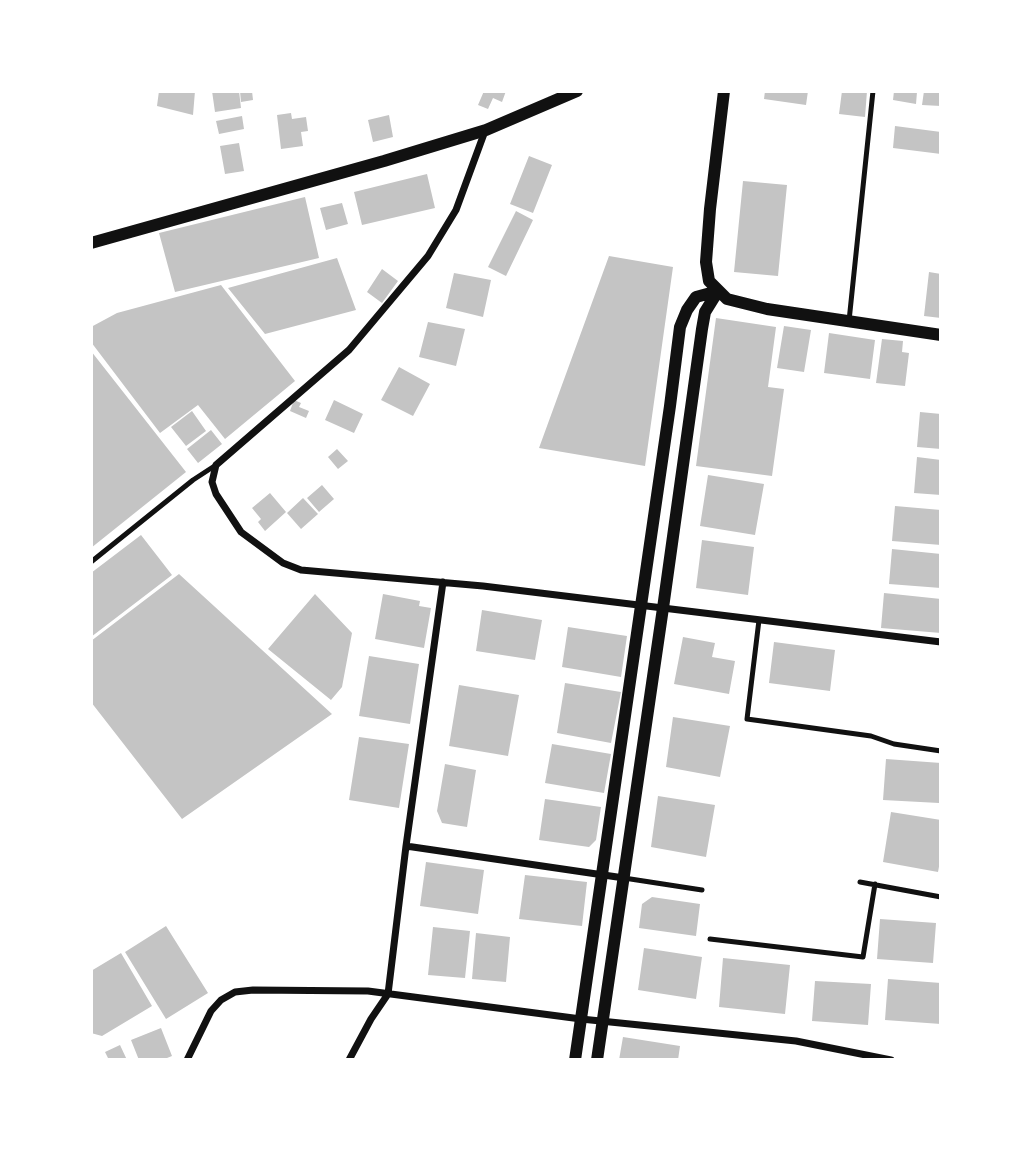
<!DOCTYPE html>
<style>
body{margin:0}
#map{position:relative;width:1032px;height:1151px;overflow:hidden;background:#fff;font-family:"IBM Plex Serif",serif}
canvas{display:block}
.frame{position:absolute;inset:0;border:93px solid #fff;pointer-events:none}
</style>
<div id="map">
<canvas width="1032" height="1151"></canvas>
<div class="frame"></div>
</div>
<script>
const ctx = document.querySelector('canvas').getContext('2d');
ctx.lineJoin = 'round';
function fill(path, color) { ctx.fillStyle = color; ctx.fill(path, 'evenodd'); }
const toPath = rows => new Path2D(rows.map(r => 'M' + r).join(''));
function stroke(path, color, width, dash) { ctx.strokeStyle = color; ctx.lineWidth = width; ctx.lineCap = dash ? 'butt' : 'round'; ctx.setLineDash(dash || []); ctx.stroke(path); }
const building = toPath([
 [159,91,195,91,193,115,157,106],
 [212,91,239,91,241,108,215,112],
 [240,91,252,91,253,100,241,102],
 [484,91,506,91,502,102,493,98,488,109,478,105],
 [765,91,808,91,806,105,764,99],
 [842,91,867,91,865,117,839,114],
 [894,91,917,92,916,104,893,100],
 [924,91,941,91,941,106,922,105],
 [291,113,292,119,306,117,308,131,301,132,303,146,281,149,277,115],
 [389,115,393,137,373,142,368,120],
 [242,116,244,129,219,134,216,121],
 [895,126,941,132,941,154,893,148],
 [239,143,244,171,225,174,220,146],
 [529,156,552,165,533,213,510,204],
 [427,174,435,208,362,225,354,192],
 [743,181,787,185,778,276,734,272],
 [305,197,319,258,175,292,159,233],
 [342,203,348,224,326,230,320,208],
 [516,211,533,220,506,276,488,267],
 [609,256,673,267,645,466,539,448],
 [337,258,356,310,265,334,228,288],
 [382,269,398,281,382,303,367,292],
 [929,272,941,274,941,318,924,316],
 [454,273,491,280,483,317,446,308],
 [221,285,295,381,225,439,198,405,160,433,91,342,91,327,117,313],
 [716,318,776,327,768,387,784,389,772,476,696,466],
 [428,322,465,329,456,366,419,357],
 [784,326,811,330,804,372,777,368],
 [829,333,875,340,870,379,824,373],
 [882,339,903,341,902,352,909,353,905,386,876,383],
 [91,351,186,472,91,548],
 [399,367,430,384,413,416,381,400],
 [294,400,301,403,299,407,309,411,306,418,290,411],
 [334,400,363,414,354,433,325,420],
 [192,411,206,431,186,446,171,427],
 [920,412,941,414,941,449,917,447],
 [211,430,222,444,198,463,187,449],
 [337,449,348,461,338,469,328,457],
 [917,457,941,460,941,495,914,493],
 [708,475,764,484,755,535,700,526],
 [322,485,334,499,319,512,307,498],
 [270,493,286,512,265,531,258,522,261,519,252,508],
 [303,498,318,514,301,529,287,513],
 [895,506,941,510,941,545,892,541],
 [141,535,172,575,91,637,91,573],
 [702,540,754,547,748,595,696,588],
 [892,549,941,554,941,588,889,584],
 [179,574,332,714,182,819,91,702,91,641],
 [884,593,941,599,941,633,881,628],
 [315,594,352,633,342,687,331,700,268,649],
 [383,594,420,601,419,606,431,608,424,648,375,639],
 [482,610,542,620,535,660,476,651],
 [568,627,627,636,621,677,562,667],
 [683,637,715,643,712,657,735,661,729,694,674,684],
 [774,642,835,650,830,691,769,683],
 [369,656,419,664,410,724,359,716],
 [565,683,621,692,611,743,557,733],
 [459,685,519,695,508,756,449,746],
 [673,717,730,726,720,777,666,767],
 [359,737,409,744,399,808,349,800],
 [552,744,611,754,604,793,545,783],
 [886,759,941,763,939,803,883,800],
 [445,764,476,770,467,827,442,823,437,811],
 [658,796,715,805,706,857,651,847],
 [545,799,601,807,596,840,589,847,539,840],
 [891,812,941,820,941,856,938,872,883,862],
 [426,862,484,870,478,914,420,906],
 [525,875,587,882,582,926,519,919],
 [652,897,700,904,696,936,639,928,642,904],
 [880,919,936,923,933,963,877,959],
 [166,926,208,993,166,1019,125,952],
 [433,927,470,931,465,978,428,975],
 [476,933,510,937,506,982,472,979],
 [644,948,702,957,696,999,638,990],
 [121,953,152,1006,102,1036,91,1033,91,971],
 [723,958,790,965,785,1014,719,1007],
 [888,979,941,983,941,1024,885,1020],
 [815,981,871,984,868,1025,812,1021],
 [161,1028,172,1056,162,1060,139,1060,131,1040],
 [623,1037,680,1046,678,1060,619,1060],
 [120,1045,127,1060,109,1060,105,1052]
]);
const service = toPath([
 [849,321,873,91],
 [91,562,193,480,216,465],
 [759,620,747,719,871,736,894,744,941,751],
 [624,878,702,890],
 [860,882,941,897],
 [710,939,863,957,875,884]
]);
const minor = toPath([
 [485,131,456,210,428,256,349,350,216,465,212,482,216,494,241,532,283,563,301,570,483,586,941,642],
 [443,582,406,846,624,878],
 [187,1060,211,1011,221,1000,235,992,253,990,368,991,581,1019,796,1041,891,1060],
 [349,1060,371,1019,388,994,406,846]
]);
const tertiary = toPath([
 [724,91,710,209,706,262,709,281,727,299,767,309,941,335],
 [91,243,384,161,486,130,577,91],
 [575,1060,670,406,680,327,687,310,696,297,718,291],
 [597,1060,663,608,702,329,705,312,718,291]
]);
fill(building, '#c4c4c4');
stroke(service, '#111', 5);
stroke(minor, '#111', 7);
stroke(tertiary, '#111', 12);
</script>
